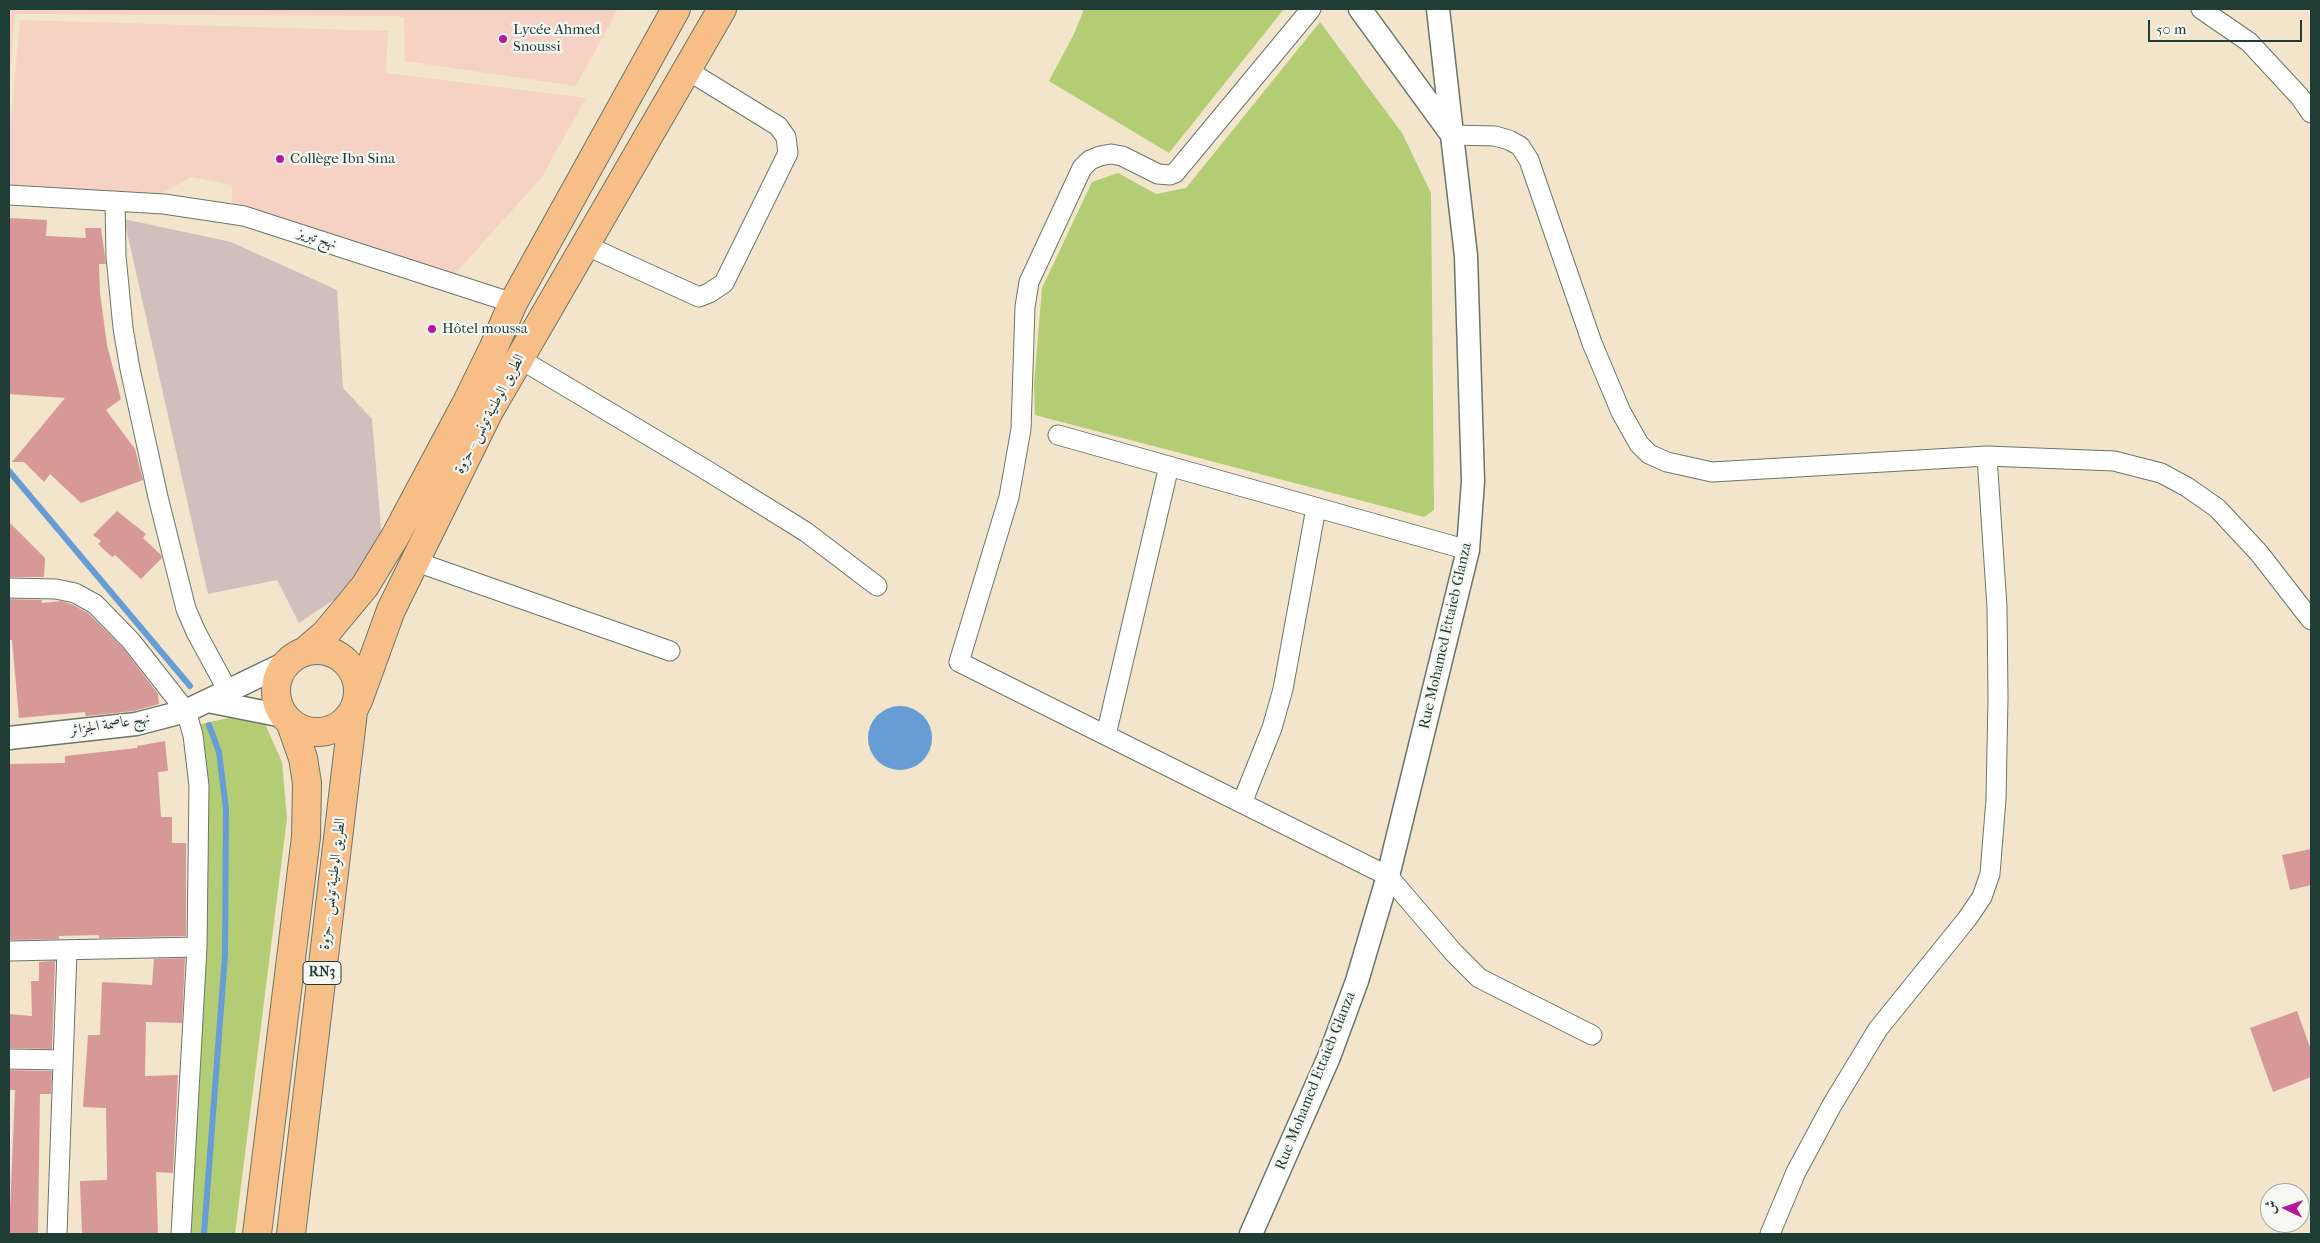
<!DOCTYPE html>
<meta charset="utf-8">
<style>
body{margin:0}
#map{position:relative;width:2320px;height:1243px;overflow:hidden;background:#f3e4cc;font-family:"IM FELL French Canon",Amiri,serif}
canvas{display:block}
.frame{position:absolute;inset:0;border:10px solid #1f3d34;pointer-events:none}
.north{position:absolute;left:2260px;top:1183px;width:50px;height:50px;box-sizing:border-box;background:#f6f6f2;border:1px solid #a0aca6;border-radius:50%;rotate:273deg;font-size:14px;font-weight:700;line-height:20px;text-align:center;color:#1f3d34}
.north::after{content:'';display:block;margin:auto;width:18px;height:22px;background:#b5179e;clip-path:polygon(50% 0,100% 100%,50% 72%,0 100%)}
.scale{position:absolute;left:2148px;top:20px;width:154px;height:22px;box-sizing:border-box;border:2px solid #1f3d34;border-top:0;padding-left:6px;font-size:15px;line-height:18px;white-space:nowrap;color:#1f3d34;-webkit-text-stroke:4px #f6f6f2;paint-order:stroke}
</style>
<div id="map">
<canvas width="2320" height="1243"></canvas>
<div class="frame"></div>
<div class="north">ش</div>
<div class="scale">50 m</div>
</div>
<script>
const ctx = document.querySelector('canvas').getContext('2d');
ctx.lineJoin = 'round';
function fill(path, color) { ctx.fillStyle = color; ctx.fill(path, 'evenodd'); }
const toPath = rows => new Path2D(rows.map(r => 'M' + r).join(''));
function stroke(path, color, width, dash) { ctx.strokeStyle = color; ctx.lineWidth = width; ctx.lineCap = dash ? 'butt' : 'round'; ctx.setLineDash(dash || []); ctx.stroke(path); }
function write(font, color, halo, rows, align = 'center') {
  ctx.font = font + ' "IM FELL French Canon",Amiri,serif'; ctx.lineWidth = 4.5; ctx.setLineDash([]); ctx.textBaseline = 'middle'; ctx.strokeStyle = halo; ctx.fillStyle = color; for (const [text, x, y, turn = 0] of rows) {
    ctx.save(); ctx.translate(x, y); ctx.rotate((+turn || 0) * Math.PI / 180); ctx.textAlign = isNaN(turn) ? turn : align; if (halo) ctx.strokeText(text, 0, 0); ctx.fillText(text, 0, 0); ctx.restore();
  }
}
const built = toPath([
 [9,9,618,9,576,86,405,61,404,18,396,16,15,14,9,83],
 [20,20,388,31,386,73,586,98,542,177,454,275,232,203,232,185,192,177,155,197,9,185,9,142]
]);
const industrial = toPath([
 [124,219,231,242,337,290,343,388,372,419,382,540,347,591,299,623,277,580,208,594]
]);
const green = toPath([
 [1084,9,1284,9,1169,153,1049,81,1074,34],
 [1320,22,1402,133,1431,193,1434,510,1424,517,1035,415,1034,384,1042,288,1092,182,1118,173,1156,194,1186,188],
 [237,716,265,724,282,762,287,818,235,1234,189,1234,193,726]
]);
const water = toPath([
 '868 738a32 32 0 1 1 64 0a32 32 0 1 1-64 0Z'
]);
const stream = toPath([
 [9,471,190,686],
 [204,1234,225,955,226,809,219,752,209,725]
]);
const building = toPath([
 [9,218,47,220,46,236,86,238,85,228,101,228,106,264,99,264,100,293,107,345,121,399,106,410,135,449,143,480,81,503,50,474,44,482,24,462,12,462,65,398,9,394],
 [117,511,146,534,143,538,161,555,162,558,141,579,115,555,112,557,98,544,101,541,93,535],
 [9,522,45,558,44,577,9,577],
 [9,599,42,600,42,603,61,601,71,604,88,613,123,648,158,694,159,704,134,711,86,716,85,712,19,718,12,640,9,640],
 [165,741,168,771,158,772,161,817,172,817,172,843,186,843,186,936,99,938,99,935,59,936,59,939,9,940,9,764,65,763,65,756,137,748,137,746],
 [2311,849,2311,885,2290,890,2282,855],
 [185,958,182,1023,146,1022,145,1076,178,1075,173,1173,156,1172,158,1234,82,1234,80,1181,107,1180,107,1173,106,1108,83,1107,88,1035,100,1035,102,982,152,985,154,959],
 [55,961,52,1049,9,1048,9,1014,32,1016,31,981,39,981,39,962],
 [2297,1011,2311,1050,2311,1077,2273,1092,2250,1028],
 [9,1070,52,1071,51,1094,40,1094,38,1234,9,1234,15,1090,9,1090]
]);
const minor = toPath([
 [1311,9,1175,173,1170,175,1158,174,1122,156,1111,154,1100,156,1090,160,1082,168,1029,282,1025,307,1021,429,1009,497,959,662,1388,876,1454,953,1479,978,1592,1035],
 [2201,9,2249,42,2300,97,2311,113],
 [1452,135,1495,136,1509,140,1520,146,1529,160,1592,343,1621,412,1639,444,1649,454,1667,462,1712,472,1987,456,1997,607,1998,698,1996,799,1990,874,1982,897,1967,919,1878,1029,1832,1105,1796,1172,1770,1234],
 [9,195,164,204,244,216,513,303],
 [115,201,116,256,123,328,130,369,158,497,186,609,196,632,228,691],
 [585,245,699,297,709,293,724,283,788,153,786,137,778,126,687,70],
 [520,359,703,468,806,532,877,586],
 [1058,435,1468,550],
 [1987,456,2114,461,2161,473,2187,487,2217,508,2259,553,2311,620],
 [414,561,670,651],
 [9,588,56,589,75,593,95,604,131,641,186,711,193,735,199,786,197,947,181,1234],
 [1106,735,1169,466],
 [1242,803,1272,728,1283,689,1316,508],
 [9,951,197,947],
 [9,1059,63,1060],
 [57,1234,67,951]
]);
const tertiary = toPath([
 [1438,9,1452,134],
 [208,701,283,716],
 [9,738,136,724,186,711,288,662],
 [1251,1234,1329,1057,1357,981,1388,876,1468,550,1473,481,1466,256,1452,135,1360,9]
]);
const primary = toPath([
 '276 691a41 41 0 1 1 82 0a41 41 0 1 1-82 0Z',
 [304,652,326,633,365,586,396,535,468,400,493,349,513,303,676,9],
 [358,701,391,610,488,413,722,9],
 [257,1234,306,837,307,783,303,758,291,724],
 [291,1234,353,712]
]);
const markers = [
 [503,39,5,"#b5179e"],
 [280,159,5,"#b5179e"],
 [432,329,5,"#b5179e"]
];
const shields = [
 [322,973,38]
];
const shieldNames = [
 ["RN3",322,973]
];
const poiNames = [
 ["Lycée Ahmed",513,30],
 ["Snoussi",513,47],
 ["Collège Ibn Sina",290,159],
 ["Hôtel moussa",442,329]
];
const streetNames = [
 ["نهج تبريز",317,239,18],
 ["الطريق الوطنية تونس - حزوة",490,414,-62],
 ["Rue Mohamed Ettaieb Glanza",1446,636,-77],
 ["نهج عاصمة الجزائر",110,725,-9],
 ["الطريق الوطنية تونس - حزوة",333,884,-83],
 ["Rue Mohamed Ettaieb Glanza",1316,1081,-68]
];
fill(built, '#f6d2c4');
fill(industrial, '#d1bfbe');
fill(green, '#b2cd73');
fill(water, '#659dd4');
stroke(stream, '#659dd4', 6);
fill(building, '#d69998');
stroke(minor, '#697769', 21);
stroke(tertiary, '#697769', 25);
stroke(primary, '#697769', 30);
stroke(minor, '#fff', 19);
stroke(tertiary, '#fff', 22);
stroke(primary, '#f7be88', 28);
for (const [x, y, r, color] of markers) { const dot = new Path2D(); dot.arc(x, y, r, 0, 2 * Math.PI); ctx.fillStyle = color; ctx.fill(dot); stroke(dot, '#f6f6f2', 2); }
for (const [x, y, w] of shields) { const box = new Path2D(); box.roundRect(x - w / 2, y - 11.5, w, 23, 4); ctx.fillStyle = '#f6f6f2'; ctx.fill(box); stroke(box, '#1f3d34', 1); }
write('bold 14px', '#1f3d34', null, shieldNames);
write('15px', '#1f3d34', '#f6f6f2', poiNames, 'left');
write('15px', '#1f3d34', '#f6f6f2', streetNames);
</script>
